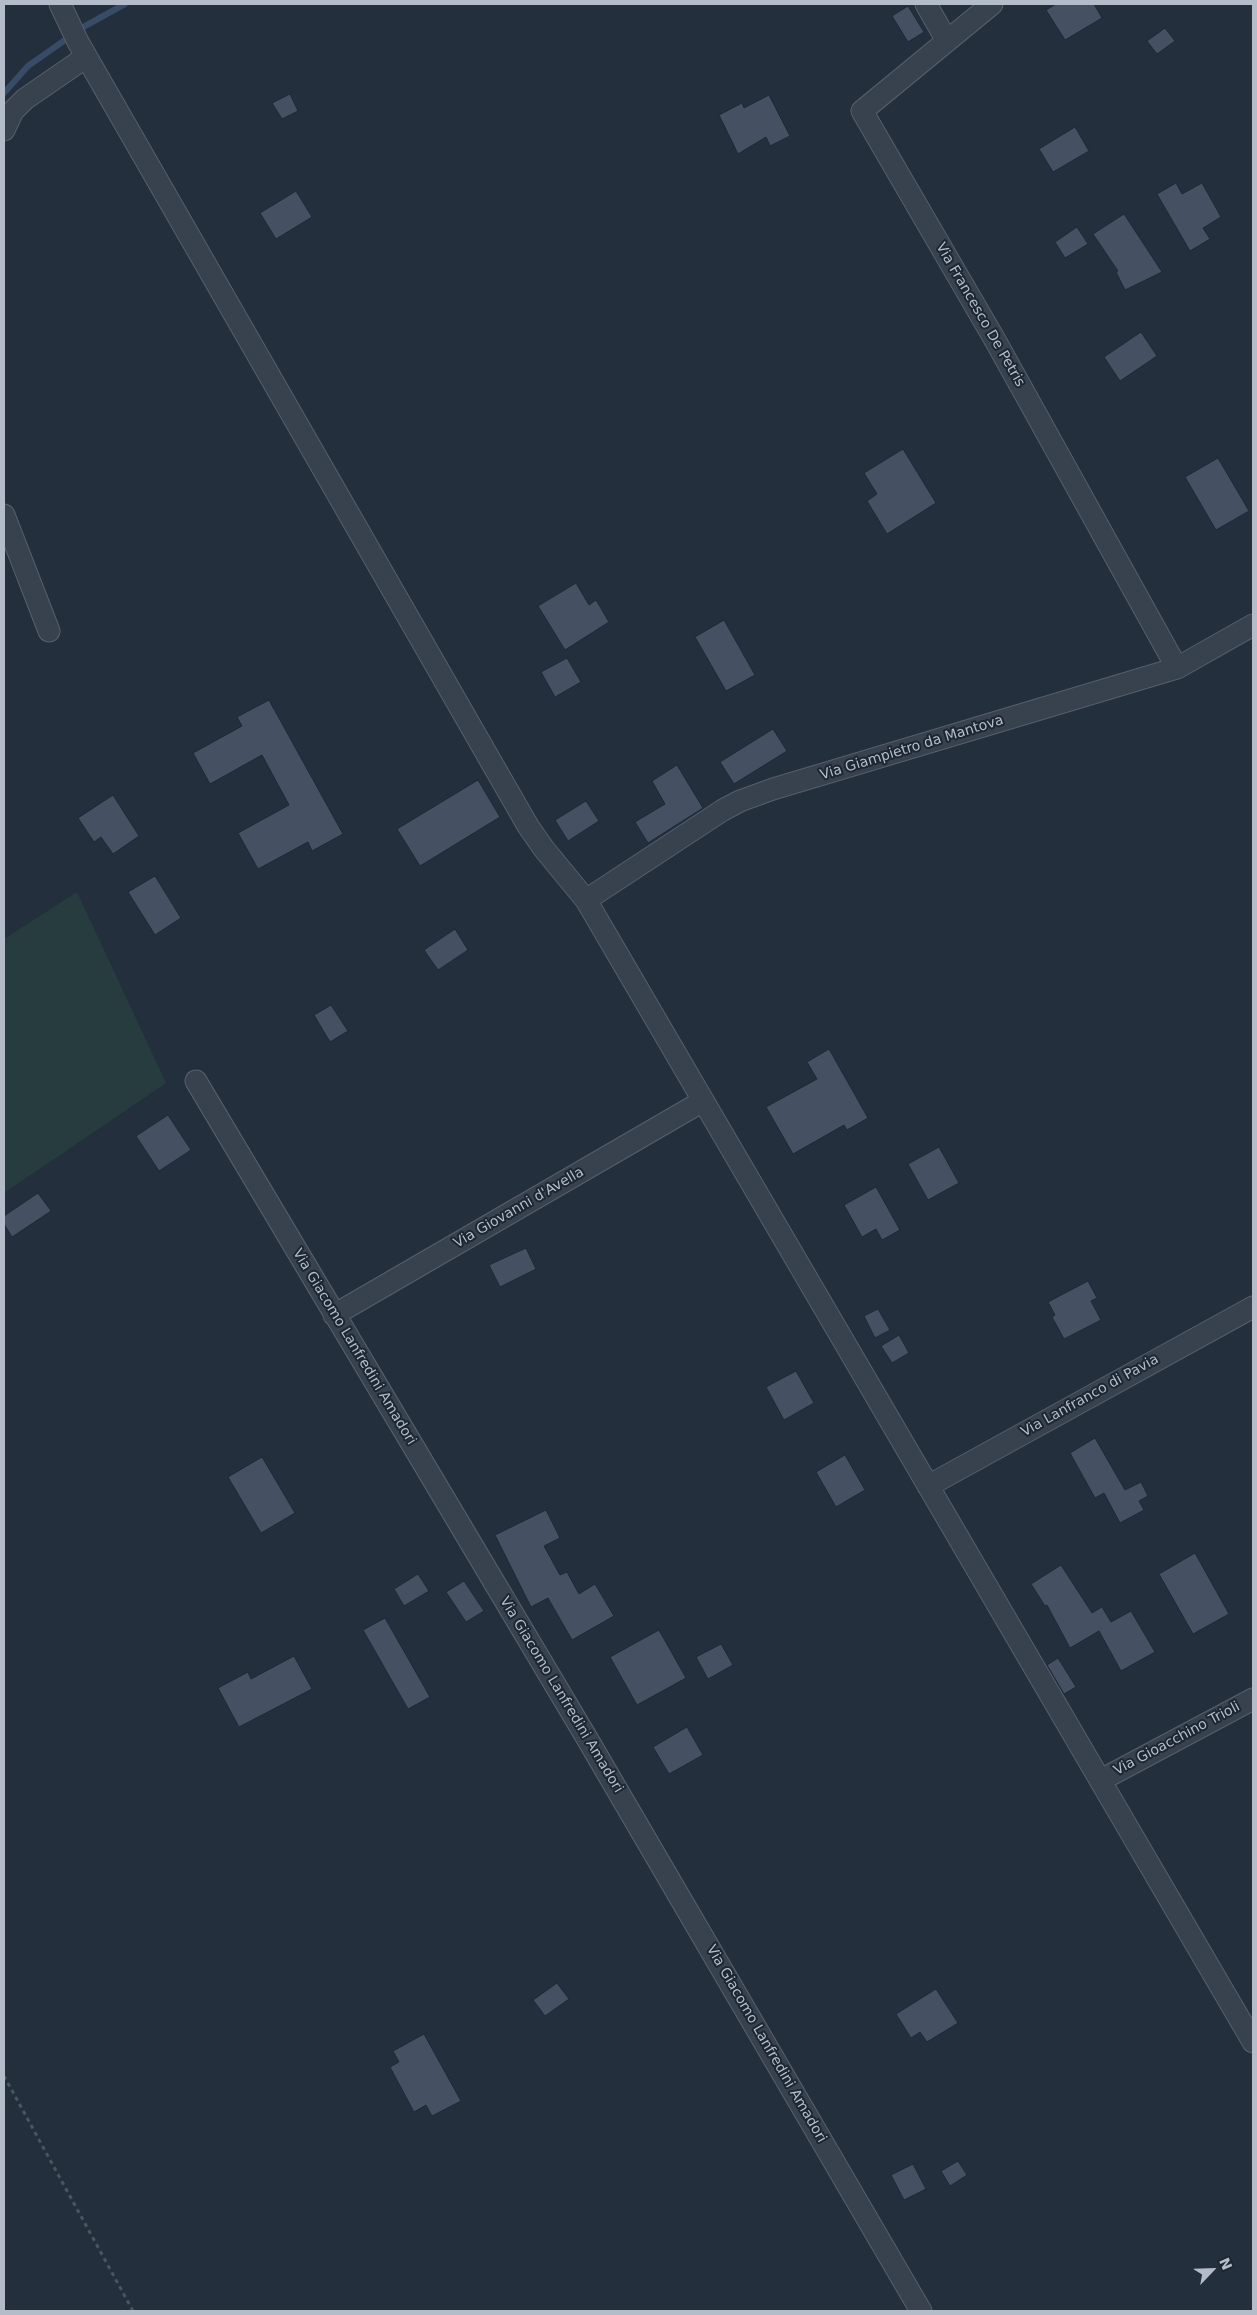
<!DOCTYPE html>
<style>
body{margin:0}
#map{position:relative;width:1257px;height:2315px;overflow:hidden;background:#242f3e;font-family:"DejaVu Sans",sans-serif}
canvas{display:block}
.frame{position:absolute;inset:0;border:5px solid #b4bcc9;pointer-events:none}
.north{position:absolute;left:1187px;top:2245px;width:50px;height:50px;-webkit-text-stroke:4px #1d2633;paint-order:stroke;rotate:66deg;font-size:14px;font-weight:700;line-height:20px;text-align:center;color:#b4bcc9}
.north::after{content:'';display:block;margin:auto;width:18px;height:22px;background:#b4bcc9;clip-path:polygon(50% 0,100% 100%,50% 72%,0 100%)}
</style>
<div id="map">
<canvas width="1257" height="2315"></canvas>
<div class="frame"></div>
<div class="north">N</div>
</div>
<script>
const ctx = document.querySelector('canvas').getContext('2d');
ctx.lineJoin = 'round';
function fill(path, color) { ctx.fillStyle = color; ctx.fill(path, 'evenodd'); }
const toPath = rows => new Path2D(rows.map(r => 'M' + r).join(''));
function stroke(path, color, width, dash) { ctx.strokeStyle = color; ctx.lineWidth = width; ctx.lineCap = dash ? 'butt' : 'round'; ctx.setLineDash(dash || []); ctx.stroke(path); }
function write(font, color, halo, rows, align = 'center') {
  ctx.font = font + ' "DejaVu Sans",sans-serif'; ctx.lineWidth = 4; ctx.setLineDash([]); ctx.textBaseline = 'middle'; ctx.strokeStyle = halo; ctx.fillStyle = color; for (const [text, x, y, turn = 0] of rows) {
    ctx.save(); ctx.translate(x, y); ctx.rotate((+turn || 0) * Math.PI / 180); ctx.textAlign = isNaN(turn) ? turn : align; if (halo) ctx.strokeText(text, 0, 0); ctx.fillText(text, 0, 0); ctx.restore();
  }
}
const green = toPath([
 [77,892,166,1083,4,1193,4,939]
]);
const stream = toPath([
 [4,93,28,66,85,26,125,4]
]);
const building = toPath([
 [1056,4,1094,4,1102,18,1065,40,1046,10,1056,4],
 [908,6,924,32,908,42,892,16,908,6],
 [1165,28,1175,41,1157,54,1147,41,1165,28],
 [290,94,298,111,282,119,272,103,290,94],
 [769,95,790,136,770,146,766,137,738,154,719,115,742,103,744,108,769,95],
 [1075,127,1089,151,1053,172,1039,149,1075,127],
 [1176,183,1182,194,1202,183,1221,217,1203,228,1210,239,1190,251,1157,194,1176,183],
 [296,191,312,217,276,239,260,213,296,191],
 [1124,214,1162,272,1125,290,1116,272,1118,271,1093,234,1124,214],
 [1077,227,1088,244,1065,258,1055,242,1077,227],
 [1141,332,1157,356,1120,381,1104,357,1141,332],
 [903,449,936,503,887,534,867,501,877,494,864,473,903,449],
 [1218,458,1249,511,1216,530,1185,477,1218,458],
 [576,583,589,605,596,600,609,622,565,650,538,606,576,583],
 [724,620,755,675,726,691,695,637,724,620],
 [567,658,581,682,555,697,541,672,567,658],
 [269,700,343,834,312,851,308,842,258,869,238,833,289,805,262,755,210,784,193,753,242,726,237,717,269,700],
 [773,729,787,751,734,784,720,762,773,729],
 [677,765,703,808,648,843,635,822,665,804,652,781,677,765],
 [478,780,500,817,420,866,397,829,478,780],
 [113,795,139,836,113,854,101,837,94,842,78,818,113,795],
 [586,801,599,821,568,841,555,820,586,801],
 [155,876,181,918,155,935,128,892,155,876],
 [455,929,468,950,438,970,424,950,455,929],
 [331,1005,348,1031,330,1042,314,1015,331,1005],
 [829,1049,868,1118,847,1130,844,1125,793,1154,766,1107,817,1079,807,1062,829,1049],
 [168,1115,191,1150,159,1171,136,1136,168,1115],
 [939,1147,959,1183,928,1200,908,1164,939,1147],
 [876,1187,900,1230,882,1240,876,1229,862,1237,844,1205,876,1187],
 [38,1193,51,1211,12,1237,4,1224,4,1216,38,1193],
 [526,1248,536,1269,500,1287,489,1265,526,1248],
 [1088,1281,1097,1298,1091,1301,1101,1320,1064,1339,1052,1317,1055,1315,1048,1302,1088,1281],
 [878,1309,890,1330,875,1338,864,1316,878,1309],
 [899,1335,909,1353,892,1363,881,1346,899,1335],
 [796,1371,814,1403,784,1420,766,1387,796,1371],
 [1095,1438,1125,1490,1141,1482,1148,1496,1139,1501,1144,1510,1120,1523,1104,1493,1095,1498,1070,1453,1095,1438],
 [845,1455,865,1490,836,1507,816,1472,845,1455],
 [262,1457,295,1513,261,1533,228,1477,262,1457],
 [546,1510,560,1538,544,1546,560,1575,567,1572,579,1594,595,1584,614,1616,572,1640,548,1598,531,1607,495,1535,546,1510],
 [1195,1553,1229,1614,1193,1634,1159,1574,1195,1553],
 [1061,1565,1092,1613,1102,1607,1111,1622,1131,1611,1155,1652,1121,1671,1099,1631,1070,1648,1047,1605,1045,1606,1031,1584,1061,1565],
 [418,1574,429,1591,404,1606,394,1589,418,1574],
 [464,1581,484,1611,466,1622,446,1592,464,1581],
 [385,1618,430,1697,408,1709,363,1630,385,1618],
 [659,1630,686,1678,637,1705,610,1657,659,1630],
 [721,1644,733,1665,708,1679,696,1657,721,1644],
 [294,1656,312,1689,239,1727,218,1688,248,1672,251,1679,294,1656],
 [1058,1658,1076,1687,1064,1694,1047,1665,1058,1658],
 [687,1727,703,1755,669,1774,653,1747,687,1727],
 [557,1983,569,1999,545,2016,533,2000,557,1983],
 [936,1989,958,2023,927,2042,920,2032,911,2038,896,2014,936,1989],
 [424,2034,461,2101,432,2116,426,2105,414,2112,390,2067,399,2062,393,2051,424,2034],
 [958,2161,967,2175,950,2186,941,2171,958,2161],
 [913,2164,926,2189,904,2200,891,2175,913,2164]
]);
const path = toPath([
 [4,2076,133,2311]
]);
const street = toPath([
 [60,4,78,42,528,826,544,849,586,900,1253,2042],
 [926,4,947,41],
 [992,4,862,111,995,340,1177,668],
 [4,130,13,111,25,99,86,57],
 [4,515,49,631],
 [586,900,723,810,740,801,773,789,1177,668,1253,625],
 [196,1081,588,1740,921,2311],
 [334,1315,703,1101],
 [928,1486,1253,1307],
 [1101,1780,1253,1699]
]);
const streetNames = [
 ["Via Francesco De Petris",980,315,60],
 ["Via Giampietro da Mantova",912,748,-17],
 ["Via Giovanni d'Avella",519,1208,-30],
 ["Via Giacomo Lanfredini Amadori",354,1347,59],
 ["Via Lanfranco di Pavia",1090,1396,-29],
 ["Via Giacomo Lanfredini Amadori",561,1695,59],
 ["Via Gioacchino Trioli",1177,1739,-28],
 ["Via Giacomo Lanfredini Amadori",766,2044,60]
];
fill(green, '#263c3f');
stroke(stream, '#394c67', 6);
fill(building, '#455162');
stroke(building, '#1f2835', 1);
stroke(street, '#565f6c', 23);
stroke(path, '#44595c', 3, [4, 4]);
stroke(street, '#38414e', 21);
write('14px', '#b4bcc9', '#1d2633', streetNames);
</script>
